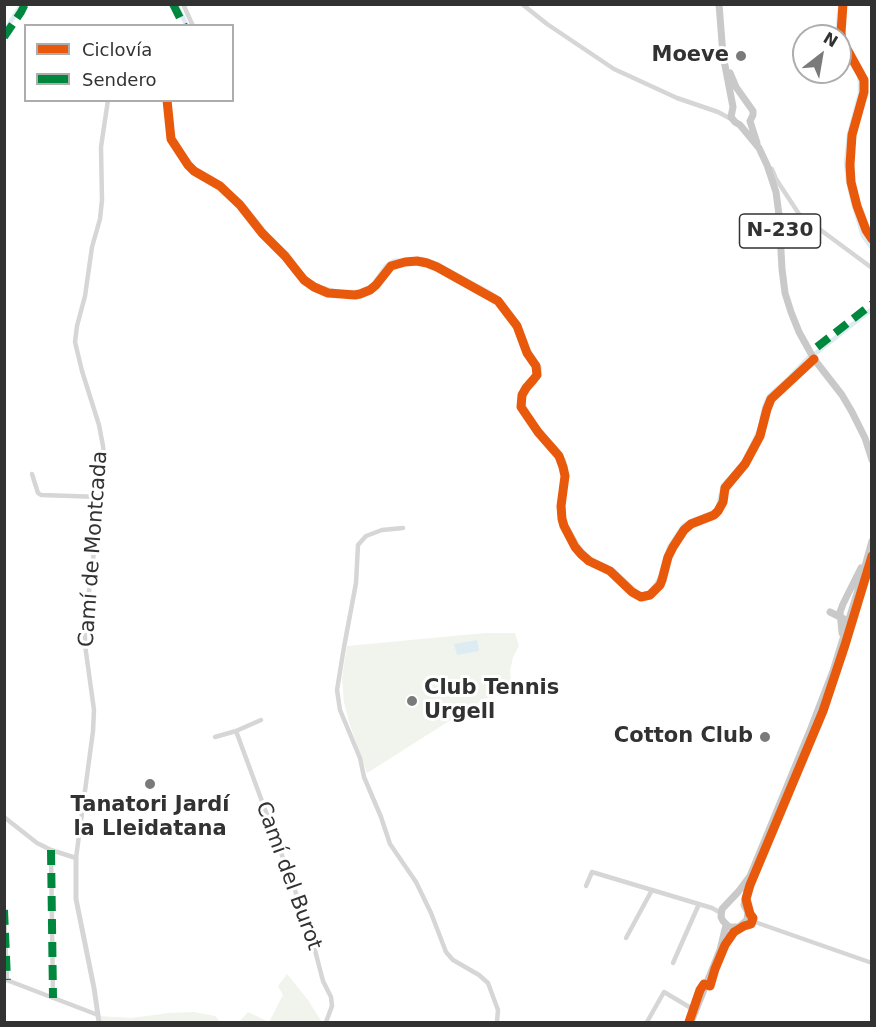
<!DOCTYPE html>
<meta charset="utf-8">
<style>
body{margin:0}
#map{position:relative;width:876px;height:1027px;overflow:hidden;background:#fff;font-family:"DejaVu Sans",sans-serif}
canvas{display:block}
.frame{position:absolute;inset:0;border:6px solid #323232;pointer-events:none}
.legend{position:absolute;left:24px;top:24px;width:210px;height:78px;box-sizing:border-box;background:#fff;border:2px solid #adadad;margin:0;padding:8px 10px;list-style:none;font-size:18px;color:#323232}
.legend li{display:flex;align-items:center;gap:12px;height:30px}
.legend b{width:30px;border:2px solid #adadad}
.north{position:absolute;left:792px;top:24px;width:60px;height:60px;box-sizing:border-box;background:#fff;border:2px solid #adadad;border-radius:50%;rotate:31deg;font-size:16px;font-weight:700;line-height:24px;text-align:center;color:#323232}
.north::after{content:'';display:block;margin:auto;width:21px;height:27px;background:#7a7a7a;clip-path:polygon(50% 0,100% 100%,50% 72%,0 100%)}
</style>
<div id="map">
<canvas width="876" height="1027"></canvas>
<div class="frame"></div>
<ul class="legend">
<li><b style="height:8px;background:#e8590c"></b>Ciclovía</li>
<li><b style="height:8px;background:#00873e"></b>Sendero</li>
</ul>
<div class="north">N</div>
</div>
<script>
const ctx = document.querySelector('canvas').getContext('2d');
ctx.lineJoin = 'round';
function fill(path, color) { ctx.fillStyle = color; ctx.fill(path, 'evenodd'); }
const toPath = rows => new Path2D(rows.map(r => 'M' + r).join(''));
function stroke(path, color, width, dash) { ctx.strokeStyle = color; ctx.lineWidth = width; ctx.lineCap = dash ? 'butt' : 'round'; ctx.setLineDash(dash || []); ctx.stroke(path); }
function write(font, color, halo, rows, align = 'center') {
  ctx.font = font + ' "DejaVu Sans",sans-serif'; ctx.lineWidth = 6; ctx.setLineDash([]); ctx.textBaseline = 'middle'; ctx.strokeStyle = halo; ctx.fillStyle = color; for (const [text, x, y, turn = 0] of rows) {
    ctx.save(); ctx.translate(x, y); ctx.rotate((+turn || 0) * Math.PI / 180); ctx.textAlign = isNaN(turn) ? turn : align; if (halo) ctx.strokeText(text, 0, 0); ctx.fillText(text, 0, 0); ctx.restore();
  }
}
const green = toPath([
 [485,633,515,633,519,646,513,657,510,671,512,686,503,694,484,699,367,773,350,725,344,703,342,678,347,646],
 [287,974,308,1000,322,1022,239,1022,248,1012,269,1022,283,995,278,986],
 [194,1012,215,1016,220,1022,101,1022,100,1016,131,1018,169,1013]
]);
const water = toPath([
 [477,640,479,651,457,655,454,644]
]);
const canal = toPath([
 [176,4,187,26],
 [4,32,22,4],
 [837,36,840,4],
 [840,46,859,75,860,83,860,93,849,134,846,163,848,181,852,199,863,236,872,248],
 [169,100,172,135,174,142,192,166,197,171,218,183,241,202,269,237,288,255,300,272,309,281,319,287,338,292,359,292,372,286,386,266,394,261,422,259,437,264,492,294,500,300,519,325,528,349,540,368,538,378,530,387,524,396,524,407,528,415,545,437,555,447,564,460,567,476,563,500,564,519,566,525,579,547,586,555,592,560,613,570,639,594,644,595,649,592,656,584,661,575,669,547,683,526,691,521,710,514,716,510,718,506,723,485,741,466,751,447,760,428,764,407,769,396,788,379,808,358],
 [816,353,872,309]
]);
const minor = toPath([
 [183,4,193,26],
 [522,4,547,24,614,69,677,98,718,112,731,119],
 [769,167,772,169,776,179,799,214,872,268],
 [32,474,38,493,41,495,101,497],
 [403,528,382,530,366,536,358,545,356,583,344,647,337,690,340,710,360,758,364,777,381,817,390,844,416,882,431,913,446,952,453,960,479,975,488,983,498,1010,497,1022],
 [236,731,310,931,323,981,331,997,332,1006,326,1022],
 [215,737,236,731,261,720],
 [4,817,37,843,51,850,76,858,93,731,94,710,85,645,85,624,105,463,103,446,99,425,82,371,75,342,77,326,85,296,92,247,100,219,102,200,101,147,108,100],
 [51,850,53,998],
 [586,886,592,872,712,908,721,913],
 [4,910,7,980],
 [748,913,752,921,872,963],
 [626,938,652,890],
 [673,963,699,904],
 [4,979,98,1015],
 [647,1022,664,992,696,1011]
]);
const tertiary = toPath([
 [76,858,76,899,94,988,99,1022]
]);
const primary = toPath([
 [719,4,723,55,733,107,731,117,735,122,740,125,759,148,767,165,776,192,779,215,782,269,785,293,791,312,799,332,814,359,842,395,852,412,865,438,872,460],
 [730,73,736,87,753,111,753,115,750,121,757,143],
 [830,612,844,619],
 [842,633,840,612,843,604,861,568],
 [750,876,744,905,748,912,747,920,739,927,729,927,723,921,721,917,722,909,738,892,750,876,811,728,833,671,862,577,872,541],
 [721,948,735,928],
 [691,1022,720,950,726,925]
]);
const quiet = toPath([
 [173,4,184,26],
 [4,37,21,12,25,4],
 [817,347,872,304],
 [51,850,53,998],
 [4,910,7,980]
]);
const cycleway = toPath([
 [843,4,841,33,842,40,864,80,864,92,852,135,850,165,851,182,857,206,866,230,872,239],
 [167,100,171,139,188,165,194,171,220,186,240,205,262,233,285,256,304,280,314,287,328,293,355,295,360,294,370,290,376,285,391,266,405,262,417,261,427,263,437,267,498,301,517,326,527,353,536,366,537,375,533,380,526,388,522,395,521,407,538,432,559,456,563,467,565,476,561,506,562,519,564,526,575,547,581,554,589,561,610,571,632,592,641,597,650,595,660,585,662,580,668,557,673,547,684,530,691,524,714,515,718,511,723,502,725,488,745,464,760,436,767,409,771,399,814,359],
 [689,1022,700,990,704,984,710,986,715,969,725,945,734,932,744,926,751,924,753,918,750,914,746,899,750,885,823,711,845,645,872,556]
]);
const markers = [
 [741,56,6,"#7a7a7a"],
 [412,701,6,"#7a7a7a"],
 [765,737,6,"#7a7a7a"],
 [150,784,6,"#7a7a7a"]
];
const shields = [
 [780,231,81]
];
const shieldNames = [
 ["N-230",780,231]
];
const poiNames = [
 ["Moeve",729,56],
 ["Club Tennis",424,689,"left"],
 ["Urgell",424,713,"left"],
 ["Cotton Club",753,737],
 ["Tanatori Jardí",150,806,"center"],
 ["la Lleidatana",150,830,"center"]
];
const streetNames = [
 ["Camí de Montcada",94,549,-86],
 ["Camí del Burot",288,876,70]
];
fill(green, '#f1f4ed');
fill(water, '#ddebf2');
stroke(canal, '#ddebf2', 4.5);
stroke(minor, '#d6d6d6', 4.5);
stroke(tertiary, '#d6d6d6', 5);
stroke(primary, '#c9c9c9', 7);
stroke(quiet, '#00873e', 8, [15, 8]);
stroke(cycleway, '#e8590c', 9);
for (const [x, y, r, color] of markers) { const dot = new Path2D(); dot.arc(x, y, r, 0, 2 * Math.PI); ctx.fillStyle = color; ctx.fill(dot); stroke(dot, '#fff', 2); }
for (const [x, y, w] of shields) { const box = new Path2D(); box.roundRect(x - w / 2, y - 17, w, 34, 4.5); ctx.fillStyle = '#fff'; ctx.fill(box); stroke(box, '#323232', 1.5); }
write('bold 20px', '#323232', null, shieldNames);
write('bold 21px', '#323232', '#fff', poiNames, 'right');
write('21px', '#323232', '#fff', streetNames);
</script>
